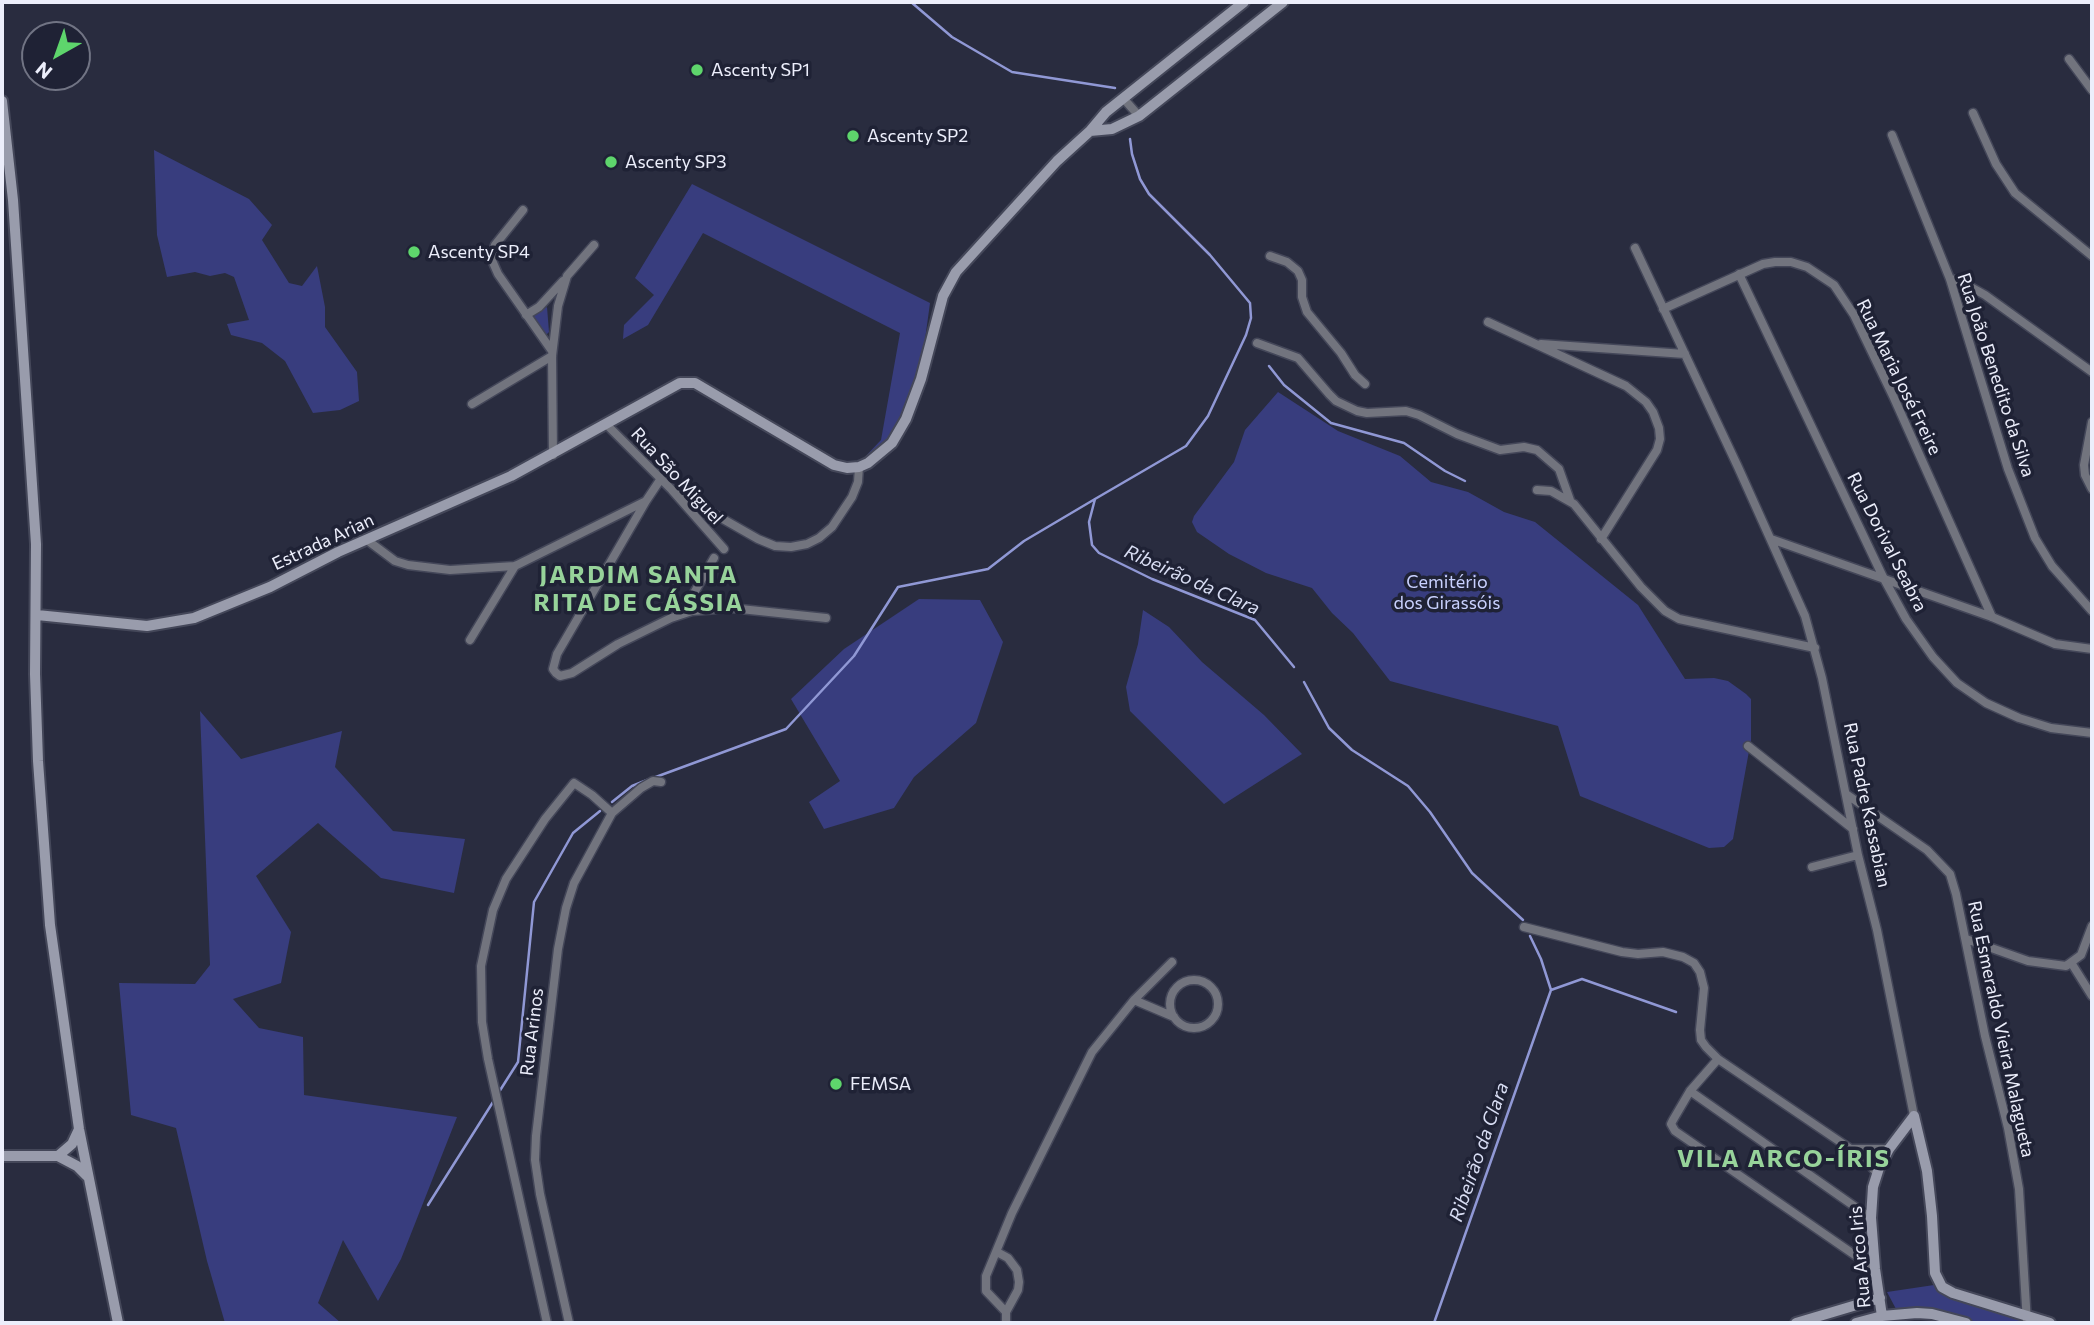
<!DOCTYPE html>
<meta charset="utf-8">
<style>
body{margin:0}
#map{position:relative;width:2094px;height:1325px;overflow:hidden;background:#292c3f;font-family:Commissioner,sans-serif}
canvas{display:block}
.frame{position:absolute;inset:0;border:4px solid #eceefb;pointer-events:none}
.north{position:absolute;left:21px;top:21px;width:70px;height:70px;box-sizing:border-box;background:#1f2235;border:2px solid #717484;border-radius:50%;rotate:220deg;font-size:19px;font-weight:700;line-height:28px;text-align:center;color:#eceefb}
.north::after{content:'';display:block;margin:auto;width:24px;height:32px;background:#5ed56c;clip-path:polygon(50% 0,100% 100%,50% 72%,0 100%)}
</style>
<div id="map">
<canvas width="2094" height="1325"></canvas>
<div class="frame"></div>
<div class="north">N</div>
</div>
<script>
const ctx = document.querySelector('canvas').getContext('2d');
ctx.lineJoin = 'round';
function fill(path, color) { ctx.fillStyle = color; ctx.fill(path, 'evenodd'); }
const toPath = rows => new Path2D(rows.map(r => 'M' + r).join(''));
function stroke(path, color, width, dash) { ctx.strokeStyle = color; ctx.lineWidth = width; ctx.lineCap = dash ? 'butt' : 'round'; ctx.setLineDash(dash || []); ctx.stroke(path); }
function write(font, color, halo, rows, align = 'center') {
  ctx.font = font + ' Commissioner,sans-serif'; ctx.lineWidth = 7; ctx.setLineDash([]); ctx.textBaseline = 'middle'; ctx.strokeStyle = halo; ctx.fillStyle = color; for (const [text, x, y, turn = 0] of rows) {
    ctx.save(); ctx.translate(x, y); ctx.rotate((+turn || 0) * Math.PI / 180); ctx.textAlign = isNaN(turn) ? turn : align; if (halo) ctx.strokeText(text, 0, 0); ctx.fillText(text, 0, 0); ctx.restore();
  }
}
const green = toPath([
 [154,150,249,199,272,225,262,240,289,283,302,286,317,266,325,307,325,327,357,372,359,401,340,410,313,413,285,361,262,343,231,335,227,324,249,320,234,277,225,273,210,276,195,272,167,277,157,235],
 [692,184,930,303,924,347,908,407,893,438,867,460,862,460,881,440,900,333,703,233,648,325,623,339,624,325,654,295,635,278],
 [547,307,549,332,546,335,533,315],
 [1278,392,1338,431,1400,456,1431,482,1468,492,1504,512,1535,522,1638,605,1685,679,1714,678,1728,681,1746,694,1751,699,1751,740,1733,839,1724,847,1709,848,1580,796,1558,726,1390,681,1353,633,1332,613,1312,588,1266,573,1229,554,1197,532,1192,522,1194,516,1234,462,1245,430],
 [919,599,980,600,1003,642,976,723,914,777,894,808,824,829,809,802,840,781,791,699,844,649],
 [1143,610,1169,627,1202,662,1264,715,1302,754,1224,804,1130,711,1126,687,1138,644],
 [200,711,241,759,342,731,335,767,393,831,465,839,454,893,381,878,318,823,256,876,291,932,281,983,233,999,259,1028,303,1037,304,1095,457,1117,401,1259,378,1301,343,1240,318,1303,341,1323,225,1323,207,1261,176,1128,131,1115,119,983,195,984,210,965],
 [1934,1285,1950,1297,2020,1320,2021,1323,1977,1323,1931,1308,1896,1309,1887,1292]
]);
const stream = toPath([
 [911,2,952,37,1012,72,1115,88],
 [1130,139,1132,154,1140,179,1149,194,1210,255,1250,303,1251,318,1246,335,1208,416,1186,446,1095,499,1089,522,1092,545,1099,553,1152,579,1255,620,1294,667],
 [1269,366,1284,385,1331,423,1404,443,1445,471,1465,481],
 [1304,682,1329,728,1352,750,1408,786,1430,812,1472,873,1523,920],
 [653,778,786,729,854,656,898,587,988,569,1024,541,1095,499],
 [612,802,632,786,647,780],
 [1530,936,1541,959,1551,990,1582,979,1676,1012],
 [499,1092,518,1062,534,902,573,833,600,811],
 [428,1205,493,1102],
 [1434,1323,1551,990]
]);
const street = toPath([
 [2069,59,2092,90],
 [1123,98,1139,116],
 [1973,113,1996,164,2015,193,2092,256],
 [1892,135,1950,279,2008,469,2035,538,2052,566,2092,611],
 [523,210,495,245,491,258,498,274,552,351],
 [1635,248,1738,467,1805,616,1822,678,1858,855,1877,930,1914,1116],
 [1270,256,1287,262,1298,271,1302,280,1302,297,1307,312,1341,353,1355,375,1365,384],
 [1739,274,1883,577,1906,619,1933,657,1957,683,1986,703,2019,718,2051,728,2092,733],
 [1950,279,1958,280,1985,295,2092,372],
 [1663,309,1763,264,1775,262,1791,262,1807,267,1834,285,1854,315,1894,398,1992,617],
 [526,315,539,307,563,281],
 [1488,322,1626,386,1646,402,1653,412,1659,428,1660,439,1657,450,1601,539],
 [1257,343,1298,358,1329,394,1336,401,1357,411,1367,413,1406,411,1419,415,1457,434,1500,450,1524,447,1537,450,1559,469,1570,500],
 [1541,344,1685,354],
 [472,404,552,356],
 [2092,422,2084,465,2085,475,2092,489],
 [607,425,672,490,724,549],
 [553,455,552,356,558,306,567,276,594,245],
 [672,490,758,539,775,546,791,547,807,544,819,538,832,527,852,497,858,482,859,467],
 [1537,490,1551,491,1574,504,1641,587,1665,611,1679,619,1815,648],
 [646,501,557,654,553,669,556,673,560,676,572,673,618,644,671,618,692,611,731,608,826,618],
 [1771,539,1992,617,2055,644,2092,649],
 [367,540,395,561,408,565,450,570,515,566,646,501,660,480],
 [682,614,714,558],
 [470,640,515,566],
 [1748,746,1853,829],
 [1846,794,1927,850,1950,874,1956,894,1985,1036,2008,1128,2019,1189,2027,1323],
 [1812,867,1858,855],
 [1524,927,1622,952,1638,954,1663,952,1683,957,1694,963,1700,972,1704,988,1700,1030,1701,1040,1706,1047,1718,1059,1861,1156,1877,1173],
 [1966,939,2028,961,2066,966,2081,955,2092,926],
 [2072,964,2092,996],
 '1170 1004a24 24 0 1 1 48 0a24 24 0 1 1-48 0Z',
 [1134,1000,1174,1017],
 [1718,1059,1690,1091,1673,1120,1671,1124,1675,1131,1875,1269],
 [1690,1091,1871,1218],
 [1850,1149,1889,1149],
 [997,1252,1008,1258,1017,1270,1019,1282,1018,1290,1006,1312],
 [1006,1312,986,1291,986,1276,1012,1213,1092,1052,1134,1000,1172,962],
 [1006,1312,1006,1323],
 [547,1323,488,1059,482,1022,481,966,493,910,506,879,545,819,574,783,592,795,612,813],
 [569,1323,540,1194,535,1160,536,1136,558,949,566,908,574,883,612,813,641,788,653,781,661,782]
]);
const secondary = toPath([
 [2,101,13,200,36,544,35,674,38,761,50,925,79,1129,118,1323],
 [1090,131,1112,129,1139,116,1283,2],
 [37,615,147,626,194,618,270,587,338,552,511,476,680,383,695,383,834,465,847,468,859,467,868,463,892,443,906,419,921,379,943,296,956,272,1057,161,1090,131,1106,112,1244,2],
 [1914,1116,1927,1171,1932,1216,1935,1273,1942,1287,1953,1293,2050,1323],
 [2,1156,58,1156,77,1166,87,1176],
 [58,1156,72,1144,79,1129],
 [1882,1316,1875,1269,1871,1218,1873,1187,1879,1168,1889,1149,1914,1116],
 [1796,1323,1880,1298],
 [1856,1323,1882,1316,1917,1313,1932,1314,1966,1323]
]);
const markers = [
 [697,70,7,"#5ed56c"],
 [853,136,7,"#5ed56c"],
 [611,162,7,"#5ed56c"],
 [414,252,7,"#5ed56c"],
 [836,1084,7,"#5ed56c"]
];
const poiNames = [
 ["Ascenty SP1",711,70],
 ["Ascenty SP2",867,136],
 ["Ascenty SP3",625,162],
 ["Ascenty SP4",428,252],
 ["FEMSA",850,1084]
];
const streetNames = [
 ["Rua João Benedito da Silva",1996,375,72],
 ["Rua Maria José Freire",1899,377,64],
 ["Rua São Miguel",677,476,47],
 ["Estrada Arian",323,542,-25],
 ["Rua Dorival Seabra",1887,542,63],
 ["Rua Padre Kassabian",1867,805,78],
 ["Rua Esmeraldo Vieira Malagueta",2001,1029,78],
 ["Rua Arinos",532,1032,-83],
 ["Rua Arco Iris",1860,1257,-95]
];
const parkNames = [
 ["Cemitério",1447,582],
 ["dos Girassóis",1447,603]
];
const waterNames = [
 ["Ribeirão da Clara",1192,580,24],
 ["Ribeirão da Clara",1479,1152,-71]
];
const districtNames = [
 ["JARDIM SANTA",639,575],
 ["RITA DE CÁSSIA",639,603],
 ["VILA ARCO-ÍRIS",1784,1159]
];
fill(green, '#383d7e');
stroke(stream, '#9098d5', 2.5);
stroke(street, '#444759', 11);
stroke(secondary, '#444759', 14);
stroke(street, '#72747e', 8);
stroke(secondary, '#999cac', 10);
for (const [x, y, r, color] of markers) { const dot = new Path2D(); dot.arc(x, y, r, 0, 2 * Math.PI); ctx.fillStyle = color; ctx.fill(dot); stroke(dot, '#1f2235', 2.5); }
write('18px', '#eceefb', '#1f2235', poiNames, 'left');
write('18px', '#eceefb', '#1f2235', streetNames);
write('18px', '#c9d1fe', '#1f2235', parkNames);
write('italic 19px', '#d8ddf3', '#1f2235', waterNames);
ctx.letterSpacing = '2px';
write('bold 24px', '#97d39a', '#1f2235', districtNames);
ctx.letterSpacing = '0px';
</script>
